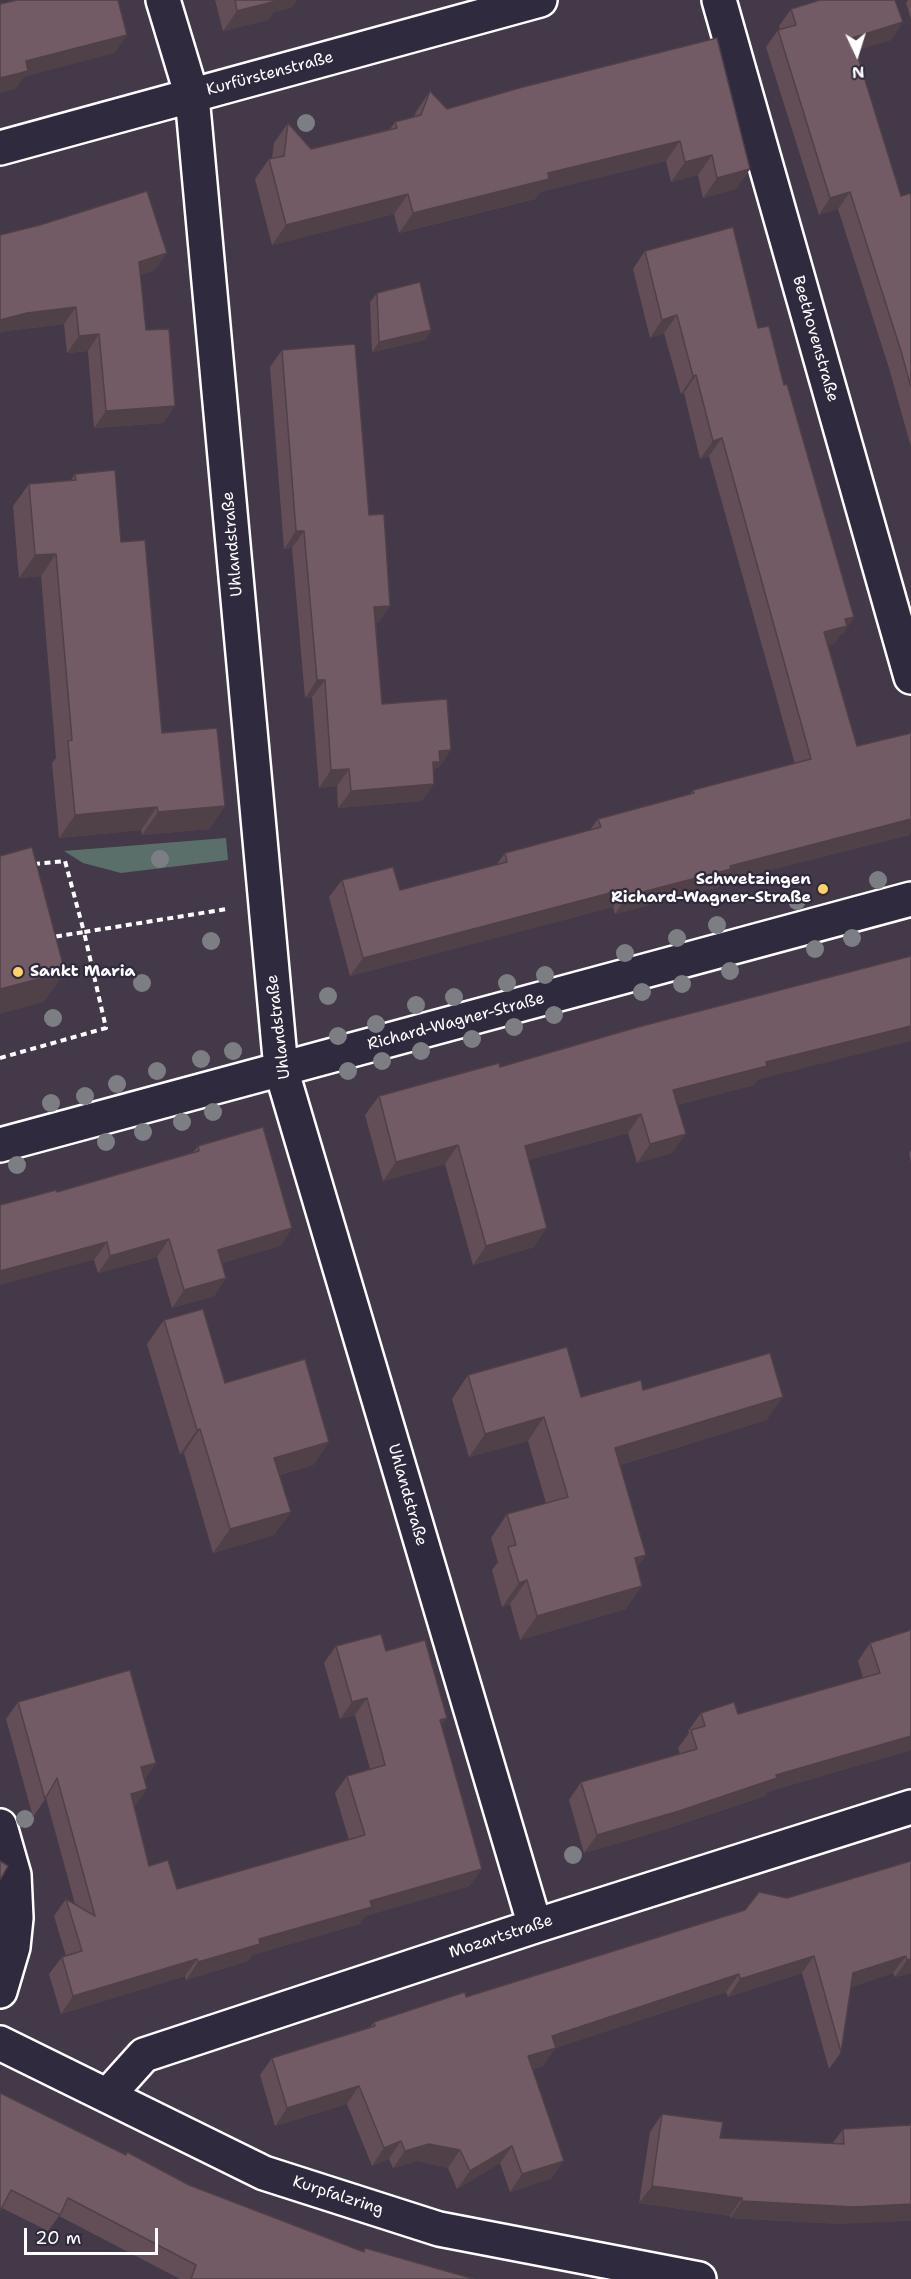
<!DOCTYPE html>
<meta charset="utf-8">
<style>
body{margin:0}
#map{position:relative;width:911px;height:2279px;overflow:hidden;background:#433949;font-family:"Shantell Sans",sans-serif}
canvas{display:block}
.north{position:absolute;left:827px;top:24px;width:60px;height:60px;-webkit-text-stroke:4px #2f2a3d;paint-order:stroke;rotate:176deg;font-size:16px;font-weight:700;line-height:24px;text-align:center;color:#fff}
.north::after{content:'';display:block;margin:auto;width:21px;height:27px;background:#fff;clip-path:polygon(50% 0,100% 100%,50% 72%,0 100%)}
.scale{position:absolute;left:24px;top:2228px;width:134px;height:27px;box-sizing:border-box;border:3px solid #fff;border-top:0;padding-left:8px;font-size:18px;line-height:21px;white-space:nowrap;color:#fff;-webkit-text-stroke:4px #2f2a3d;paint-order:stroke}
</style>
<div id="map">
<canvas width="911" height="2279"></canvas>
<div class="north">N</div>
<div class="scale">20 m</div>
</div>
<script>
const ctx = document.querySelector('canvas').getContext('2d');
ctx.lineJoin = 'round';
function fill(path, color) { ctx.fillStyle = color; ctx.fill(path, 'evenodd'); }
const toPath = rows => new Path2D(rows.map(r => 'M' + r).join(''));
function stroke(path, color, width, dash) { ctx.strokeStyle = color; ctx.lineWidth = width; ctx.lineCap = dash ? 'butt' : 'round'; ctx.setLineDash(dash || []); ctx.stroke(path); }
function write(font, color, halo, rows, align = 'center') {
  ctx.font = font + ' "Shantell Sans",sans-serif'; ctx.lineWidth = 4.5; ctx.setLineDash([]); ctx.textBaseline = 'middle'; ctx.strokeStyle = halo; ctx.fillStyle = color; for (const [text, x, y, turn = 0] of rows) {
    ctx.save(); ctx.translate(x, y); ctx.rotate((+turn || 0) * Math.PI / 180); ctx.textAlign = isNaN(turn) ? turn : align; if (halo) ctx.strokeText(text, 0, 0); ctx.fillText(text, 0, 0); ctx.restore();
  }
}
const green = toPath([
 [226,838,228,860,121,873,83,863,64,851]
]);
const path = toPath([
 [34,864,65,861,84,932,227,909],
 [0,1058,106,1028,84,932,53,937]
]);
const street = toPath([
 [163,0,192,96,281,1069,535,1926],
 [719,0,911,677],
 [0,148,540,0],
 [0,1145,911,899],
 [0,1826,14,1875,16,1918,13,1947,0,1991],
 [0,2043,264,2173,439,2229,699,2279],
 [108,2095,144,2055,535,1926,911,1807]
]);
const trees = [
 [306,123],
 [160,859],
 [878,880],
 [797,901],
 [717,925],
 [677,938],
 [852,938],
 [211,941],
 [815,949],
 [625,953],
 [730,971],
 [545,975],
 [142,983],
 [507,983],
 [682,984],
 [642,992],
 [328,996],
 [454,997],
 [416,1005],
 [554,1015],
 [53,1018],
 [376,1024],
 [514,1027],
 [338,1036],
 [472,1039],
 [233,1051],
 [421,1051],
 [201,1059],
 [382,1061],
 [157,1071],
 [348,1071],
 [117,1084],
 [85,1096],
 [51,1103],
 [213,1112],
 [182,1122],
 [143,1132],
 [106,1142],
 [17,1165],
 [25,1819],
 [573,1855]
];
const wall = toPath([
 [215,0,297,0,292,7,274,12,268,20,223,31],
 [908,0,911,0,911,20,906,3],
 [791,9,903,22,891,40,856,50,901,196,911,193,911,447,889,368,838,209,819,215,766,47,778,30,780,29,779,26],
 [717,38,750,169,736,189,703,198,698,175,671,182,666,161,540,192,535,199,399,233,394,214,272,245,255,179,269,159,272,159,274,143,288,123,311,149,390,129,395,122,414,117,416,112,430,91,447,109],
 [0,235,155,270,140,275,146,330,164,423,94,428,88,351,67,353,64,324,15,330],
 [645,251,758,328,784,385,854,617,842,635,840,635,834,644,828,645,857,746,909,835,722,882,719,887,615,914,613,907,350,976,329,897,342,880,400,890,496,865,505,853,590,830,598,819,690,794,693,790,795,764,709,456,700,459,684,393,681,394,664,333,650,338,633,269],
 [377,293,431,330,425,340,372,352,370,302],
 [282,350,369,515,390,606,378,623,376,623,382,704,439,768,436,768,433,771,422,801,338,808,337,786,319,788,312,697,305,698,292,548,284,549,270,367],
 [75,474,121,542,162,733,225,806,209,829,142,835,141,830,59,838,52,763,56,758,41,576,19,578,13,506,29,484,71,480],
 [500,1067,757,1080,754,1085,677,1105,672,1153,637,1163,628,1133,529,1160,534,1247,473,1265,445,1164,383,1181,365,1115,379,1096],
 [198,1146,292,1228,280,1246,222,1263,226,1278,214,1296,172,1308,157,1257,98,1273,94,1260,57,1192,193,1152],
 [911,1150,911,1162,909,1154],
 [164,1320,225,1383,329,1442,313,1465,280,1475,291,1512,274,1535,213,1553,184,1453,180,1454,147,1344],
 [468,1375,581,1397,643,1390,767,1420,620,1465,646,1555,637,1567,626,1609,520,1640,510,1604,502,1607,492,1570,498,1562,491,1538,507,1514,546,1503,528,1441,469,1457,452,1399],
 [911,1630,911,1750,767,1792,765,1796,666,1829,584,1853,569,1800,581,1782,680,1754,678,1748,689,1733,688,1731,701,1713,738,1714,863,1678,858,1661,870,1643],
 [336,1646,386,1651,442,1726,470,1886,365,1916,360,1924,252,1955,248,1961,186,1980,185,1976,61,2014,49,1974,62,1957,66,1956,54,1916,66,1899,75,1904,46,1798,33,1817,6,1719,18,1702,156,1763,144,1780,147,1789,134,1807,149,1866,177,1889,349,1840,335,1793,347,1776,370,1769,355,1715,340,1719,324,1663],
 [911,1861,911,1973,895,1977,893,1973,851,1987,841,2052,829,2069,802,1973,728,1997,726,1992,555,2048,543,2066,533,2069,552,2178,510,2192,500,2163,457,2189,448,2168,417,2161,393,2168,389,2159,372,2166,347,2104,275,2126,260,2075,272,2058,370,2027,374,2022,466,1997,787,1898],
 [0,2093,125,2155,189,2185,362,2252,365,2248,474,2279,180,2279,59,2216,48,2231,2,2208],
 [662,2114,720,2138,832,2144,843,2129,911,2125,842,2224,730,2218,730,2216,639,2203,650,2132]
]);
const shadedWall = toPath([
 [276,0,297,0,292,7,274,12,268,20,223,31,237,11],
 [903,22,891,40,840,55,852,38],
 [127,35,115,53,24,77,16,89,0,93,0,78,26,61],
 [680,141,666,161,540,192,535,199,399,233,413,213,548,173],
 [712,155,698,175,671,182,685,162],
 [750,169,736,189,703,198,717,178],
 [850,192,838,209,819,215,830,198],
 [408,194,394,214,272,245,286,225],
 [167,253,155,270,127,279,139,262],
 [76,307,64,324,15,330,0,333,0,320,27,313],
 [677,315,664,333,650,338,662,320],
 [431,330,425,340,372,352,379,342],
 [99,334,88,351,67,353,79,336],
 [696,375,684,393,681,394,693,376],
 [175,406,164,423,94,428,106,411],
 [722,438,709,456,700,459,713,441],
 [296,531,304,531,292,548,284,549],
 [56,554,41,576,19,578,35,555],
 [390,606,378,623,362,624,374,607],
 [854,617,842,635,840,635,834,644,812,650,824,632,845,619],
 [317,680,325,680,312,697,305,698],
 [451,750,439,768,436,768,428,779,421,780,439,751],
 [349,769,337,786,319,788,331,770],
 [434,784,422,801,338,808,351,791],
 [225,806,209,829,142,835,158,812],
 [157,807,141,830,59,838,75,815],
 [911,819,911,832,909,835,722,882,719,887,615,914,627,896,730,866],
 [625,889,613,907,350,976,363,958],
 [65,972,44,1002,0,1014,0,989],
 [911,1026,911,1041,757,1080,754,1085,660,1109,673,1090,766,1062],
 [641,1114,628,1133,511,1165,525,1146],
 [686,1134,672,1153,637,1163,650,1144],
 [458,1145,445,1164,383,1181,396,1162],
 [292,1228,280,1246,206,1268,218,1250],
 [547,1228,534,1247,473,1265,486,1246],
 [169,1239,157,1257,98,1273,110,1256],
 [107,1242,94,1260,0,1285,0,1271],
 [226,1278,214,1296,172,1308,184,1290],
 [783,1397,767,1420,599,1471,615,1448],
 [544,1417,528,1441,469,1457,485,1434],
 [200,1429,184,1453,180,1454,197,1430],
 [329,1442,313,1465,258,1481,274,1458],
 [291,1512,274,1535,213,1553,230,1529],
 [646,1555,629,1579,635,1558],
 [527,1580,510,1604,502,1607,519,1583],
 [642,1586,626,1609,520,1640,537,1616],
 [367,1698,355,1715,340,1719,352,1702],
 [447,1718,435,1735,440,1720],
 [911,1736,911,1750,767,1792,765,1796,666,1829,584,1853,597,1835,776,1775],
 [156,1763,144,1781,141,1767],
 [147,1789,135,1806,119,1811,131,1794],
 [482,1869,470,1886,365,1916,360,1924,252,1955,248,1961,186,1980,198,1962,259,1939,370,1901],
 [814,1956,802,1973,728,1997,740,1979],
 [906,1956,893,1973,841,1991,853,1973],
 [197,1959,185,1976,61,2014,73,1996],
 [911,1959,911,1973,895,1977,907,1960],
 [739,1974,726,1992,550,2050,556,2048,543,2066,516,2074,528,2056,552,2036],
 [359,2086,347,2104,275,2126,287,2108],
 [401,2141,389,2159,372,2166,384,2148],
 [429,2144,460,2150,448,2168,417,2161,393,2168,405,2151],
 [512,2146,500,2163,457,2189,470,2171],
 [564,2161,552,2178,510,2192,522,2174],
 [652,2186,742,2198,730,2216,639,2203],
 [742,2201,911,2204,911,2221,842,2224,730,2218]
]);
const building = toPath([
 [17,0,118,0,127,35,26,61,28,71,0,78,0,4,17,0],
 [235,0,280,0,237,11,235,0],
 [820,0,895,0,903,22,852,38,901,196,911,193,911,387,901,351,850,192,830,198,778,30,796,25,791,9,820,0],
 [717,38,750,169,717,178,712,155,685,162,680,141,548,173,549,179,413,213,408,194,286,225,269,159,284,156,288,123,311,149,397,128,395,122,421,115,430,91,447,109,519,88,717,38],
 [147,191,167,253,139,262,146,330,169,329,175,406,106,411,99,334,79,336,76,307,27,313,0,320,0,235,40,225,147,191],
 [733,227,758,328,769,326,784,385,787,384,854,617,845,619,847,626,824,632,857,746,911,733,911,819,730,866,731,869,627,896,625,889,363,958,342,880,393,867,400,890,507,862,505,853,601,827,598,819,694,793,693,790,811,759,722,438,713,441,696,375,693,376,677,315,662,320,645,251,733,227],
 [420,282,431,330,379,342,377,293,420,282],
 [355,344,369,515,384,514,390,606,374,607,382,704,447,699,451,750,439,751,440,762,433,762,434,784,351,791,349,769,331,770,325,680,317,680,304,531,296,531,282,350,355,344],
 [115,470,121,542,145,540,162,733,217,728,225,806,158,812,157,807,75,815,68,741,72,740,56,554,35,555,29,484,76,480,75,474,115,470],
 [32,847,65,972,0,989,0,856,32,847],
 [911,956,911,1026,766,1062,767,1066,673,1090,686,1134,650,1144,641,1114,525,1146,547,1228,486,1246,458,1145,396,1162,379,1096,499,1063,500,1067,638,1027,911,956],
 [263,1127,292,1228,218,1250,226,1278,184,1290,169,1239,110,1256,107,1242,0,1271,0,1205,56,1190,57,1192,199,1151,198,1146,263,1127],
 [203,1309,225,1383,305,1359,329,1442,274,1458,291,1512,230,1529,200,1429,197,1430,164,1320,203,1309],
 [567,1347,581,1397,641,1380,643,1390,770,1353,783,1397,615,1448,646,1555,635,1558,642,1586,537,1616,527,1580,519,1583,508,1547,516,1545,507,1514,568,1497,544,1417,485,1434,468,1375,567,1347],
 [911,1630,911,1736,776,1775,777,1778,679,1811,597,1835,581,1782,697,1749,691,1730,705,1726,701,1713,734,1702,738,1714,880,1673,870,1643,911,1630],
 [381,1634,386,1651,425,1640,447,1718,440,1720,482,1869,370,1901,372,1907,259,1939,260,1944,198,1962,197,1959,73,1996,62,1957,82,1951,66,1899,95,1916,57,1778,45,1799,18,1702,130,1670,156,1763,141,1767,147,1789,131,1794,149,1866,168,1860,177,1889,365,1835,347,1776,385,1765,367,1698,352,1702,336,1646,381,1634],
 [0,1861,8,1866,0,1880,0,1861],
 [911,1861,911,1959,907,1960,906,1956,853,1973,841,2052,814,1956,740,1979,739,1974,552,2036,556,2048,528,2056,564,2161,522,2174,512,2146,470,2171,460,2150,429,2144,405,2151,401,2141,384,2148,359,2086,287,2108,272,2058,375,2026,374,2022,465,1992,466,1997,745,1910,759,1892,787,1898,911,1861],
 [0,2093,126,2155,127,2152,189,2185,364,2252,365,2248,474,2279,191,2279,196,2265,68,2198,60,2215,11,2190,0,2211,0,2093],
 [662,2114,723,2122,720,2138,844,2144,843,2129,911,2125,911,2204,854,2207,742,2201,742,2198,652,2186,662,2114]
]);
const markers = [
 [823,889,6,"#ffd166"],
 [18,972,6,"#ffd166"]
];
const streetNames = [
 ["Kurfürstenstraße",270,74,-15],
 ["Beethovenstraße",815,339,74],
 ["Uhlandstraße",233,544,-95],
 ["Richard-Wagner-Straße",456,1022,-15],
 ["Uhlandstraße",279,1027,-97],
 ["Uhlandstraße",407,1495,74],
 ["Mozartstraße",501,1937,-18],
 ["Kurpfalzring",338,2196,18]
];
const poiNames = [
 ["Schwetzingen",811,880],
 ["Richard-Wagner-Straße",811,898],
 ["Sankt Maria",30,972,"left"]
];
fill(green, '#5a6f69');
stroke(street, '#fff', 38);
stroke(path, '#fff', 4, [6, 4.5]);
stroke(street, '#2f2a3d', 33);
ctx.fillStyle = '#7d7e84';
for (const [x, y] of trees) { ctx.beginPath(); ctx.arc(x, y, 9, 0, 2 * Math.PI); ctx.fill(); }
fill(wall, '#634e57');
fill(shadedWall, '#504047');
fill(building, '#735b65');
stroke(building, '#504047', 1.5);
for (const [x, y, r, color] of markers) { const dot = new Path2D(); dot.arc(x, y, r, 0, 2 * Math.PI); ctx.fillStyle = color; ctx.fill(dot); stroke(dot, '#2f2a3d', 2); }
write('16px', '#fff', '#2f2a3d', streetNames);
write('bold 16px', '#fff', '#2f2a3d', poiNames, 'right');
</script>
